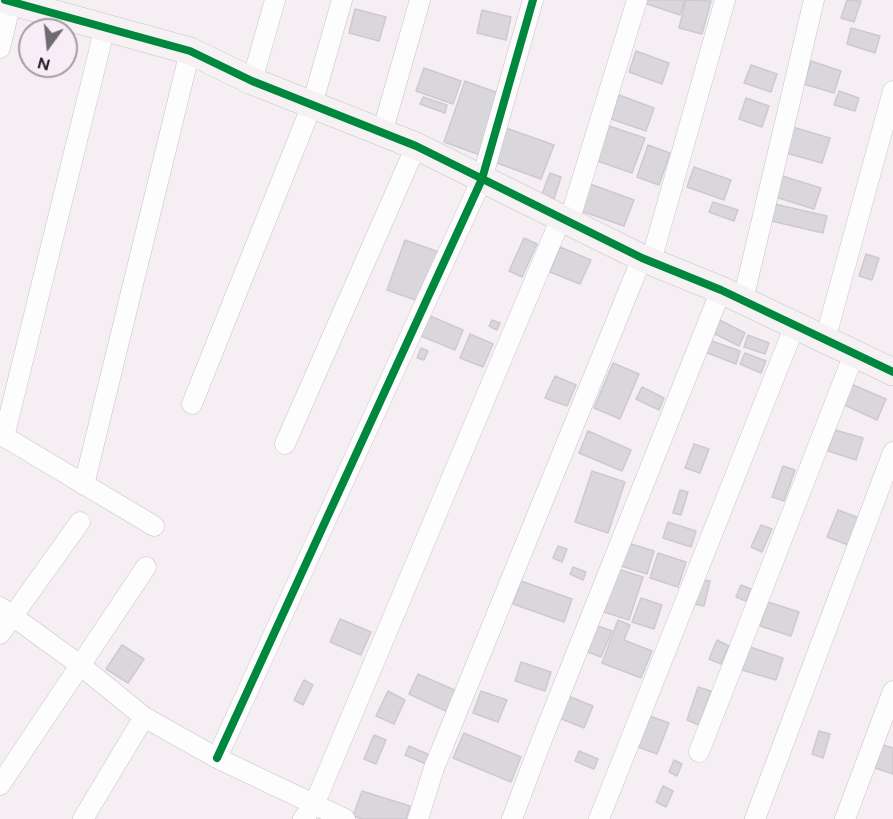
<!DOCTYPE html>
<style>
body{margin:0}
#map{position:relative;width:893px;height:819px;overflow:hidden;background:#f5eff4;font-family:Figtree,sans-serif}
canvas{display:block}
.north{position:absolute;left:18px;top:18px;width:60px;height:60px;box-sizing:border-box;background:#f8ecf6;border:2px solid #a59ca4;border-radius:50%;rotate:195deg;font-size:16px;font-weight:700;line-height:24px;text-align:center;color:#292428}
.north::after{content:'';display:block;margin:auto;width:21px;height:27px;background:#706b6f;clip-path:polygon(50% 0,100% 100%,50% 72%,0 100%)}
</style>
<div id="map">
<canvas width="893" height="819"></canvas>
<div class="north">N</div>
</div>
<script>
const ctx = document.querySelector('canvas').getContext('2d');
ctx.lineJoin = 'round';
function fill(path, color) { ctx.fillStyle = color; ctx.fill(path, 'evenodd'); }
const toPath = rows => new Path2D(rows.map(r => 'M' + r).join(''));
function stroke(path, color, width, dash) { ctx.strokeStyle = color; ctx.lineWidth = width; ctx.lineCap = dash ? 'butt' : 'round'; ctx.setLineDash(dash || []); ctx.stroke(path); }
const building = toPath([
 [645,0,685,0,680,15,644,3,645,0],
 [686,0,711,1,702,34,679,28,686,0],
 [847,0,861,1,854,22,841,18,847,0],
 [355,9,386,17,379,41,349,33,355,9],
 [482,10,511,17,506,40,477,33,482,10],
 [851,28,880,36,875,53,847,44,851,28],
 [636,51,669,63,662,84,629,72,636,51],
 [811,61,841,71,834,93,804,84,811,61],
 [751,65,777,74,771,92,744,83,751,65],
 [424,68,461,81,453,104,416,91,424,68],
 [465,81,501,94,480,155,444,142,465,81],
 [839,91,859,98,855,111,834,105,839,91],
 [619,95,654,108,646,131,611,119,619,95],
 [423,97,447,105,445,113,420,104,423,97],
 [746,98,769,106,762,127,739,119,746,98],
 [609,126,645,138,632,173,597,161,609,126],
 [789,126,830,138,822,163,782,152,789,126],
 [506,128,554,145,541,179,494,162,506,128],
 [648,145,670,153,659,185,637,177,648,145],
 [694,167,731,180,724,200,687,187,694,167],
 [550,173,561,177,554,199,542,194,550,173],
 [779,175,821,188,814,209,772,196,779,175],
 [590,184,634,200,624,226,581,211,590,184],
 [713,202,738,210,734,221,709,212,713,202],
 [770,203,827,216,823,233,767,220,770,203],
 [524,238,537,244,522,277,509,271,524,238],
 [405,240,439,252,421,302,387,290,405,240],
 [560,247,591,260,580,284,550,272,560,247],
 [866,254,879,258,872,280,859,276,866,254],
 [430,316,463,330,455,350,421,336,430,316],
 [716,318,745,333,739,346,709,331,716,318],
 [492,320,500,323,497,330,489,326,492,320],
 [470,334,493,344,483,367,460,358,470,334],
 [748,335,769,343,765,354,744,347,748,335],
 [709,340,740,351,736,364,705,352,709,340],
 [421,348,428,351,424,360,417,358,421,348],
 [745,353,766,361,761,373,740,364,745,353],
 [613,363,639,374,620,419,594,408,613,363],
 [555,376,576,385,567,406,545,398,555,376],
 [851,384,886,399,877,420,842,404,851,384],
 [642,387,664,398,659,410,636,399,642,387],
 [835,430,863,438,856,460,828,451,835,430],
 [588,431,631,450,622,471,579,453,588,431],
 [694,444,709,449,700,473,685,468,694,444],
 [783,466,795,470,784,501,772,497,783,466],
 [592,471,625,482,608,533,575,522,592,471],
 [680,490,688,492,681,515,673,513,680,490],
 [838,510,859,518,848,545,827,537,838,510],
 [668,522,696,531,691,547,663,538,668,522],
 [761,525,772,529,762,552,751,547,761,525],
 [625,542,654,551,647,574,618,565,625,542],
 [558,546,567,549,562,562,553,558,558,546],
 [658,553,686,562,678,587,650,578,658,553],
 [573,567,586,572,583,580,570,574,573,567],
 [615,568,643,577,629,620,601,611,615,568],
 [700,579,710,581,704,606,694,604,700,579],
 [521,581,572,599,564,622,513,604,521,581],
 [741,585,751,589,746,601,736,597,741,585],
 [641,598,662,605,654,629,632,622,641,598],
 [768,602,799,612,791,636,760,626,768,602],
 [340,619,371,632,361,655,330,642,340,619],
 [618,620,630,625,624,640,652,651,641,678,602,663,618,620],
 [595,625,612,631,601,657,585,651,595,625],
 [717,640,729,646,721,664,709,659,717,640],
 [122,645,144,659,128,683,106,669,122,645],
 [750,647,783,658,776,680,742,670,750,647],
 [521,662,551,672,545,691,515,681,521,662],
 [418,674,459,692,450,713,409,694,418,674],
 [304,680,313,685,303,705,294,700,304,680],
 [698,687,711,691,699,725,687,720,698,687],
 [388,691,405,700,394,724,376,716,388,691],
 [481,691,507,700,498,722,473,713,481,691],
 [568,696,593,706,584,728,559,718,568,696],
 [650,716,669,723,657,754,638,747,650,716],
 [819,731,830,734,823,758,812,754,819,731],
 [464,733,521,757,511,782,453,758,464,733],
 [374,735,386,740,376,764,364,759,374,735],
 [883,745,893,748,893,774,875,768,883,745],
 [409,746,432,756,428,765,405,755,409,746],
 [579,751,598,759,594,769,575,761,579,751],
 [674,760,682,764,677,776,669,772,674,760],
 [663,786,673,791,666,807,656,802,663,786],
 [362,791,410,806,406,819,362,819,353,816,362,791]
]);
const street = toPath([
 [0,48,11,2],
 [252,81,275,0],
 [382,133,420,0],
 [569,222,637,0],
 [651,261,725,0],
 [743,300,814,0],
 [825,340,893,91],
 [192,404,312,105,342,0],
 [0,434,154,526],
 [4,437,105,27],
 [285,444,416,146],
 [84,485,190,51],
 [0,607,80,665,144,717,217,758,345,819],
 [0,634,80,522],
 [699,752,854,354],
 [217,758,482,179,533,0],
 [0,785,146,567],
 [83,819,144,717],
 [303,819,314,805,561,218],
 [418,819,434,768,642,258],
 [512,819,539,747,721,290],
 [599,819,795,325],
 [755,819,893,452],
 [845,819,893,691]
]);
const secondary = toPath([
 [5,0,190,51,252,81,416,146,642,258,721,290,893,372]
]);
const cycleway = toPath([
 [5,0,190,51,252,81,416,146,642,258,721,290,893,372],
 [217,758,482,179,533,0]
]);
fill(building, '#dad7dc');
stroke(building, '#cdcacf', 1.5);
stroke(street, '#c6c2c6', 21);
stroke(secondary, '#c6c2c6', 28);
stroke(street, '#fefdfd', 20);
stroke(secondary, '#f6f2f3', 27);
stroke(cycleway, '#00873e', 8);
</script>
